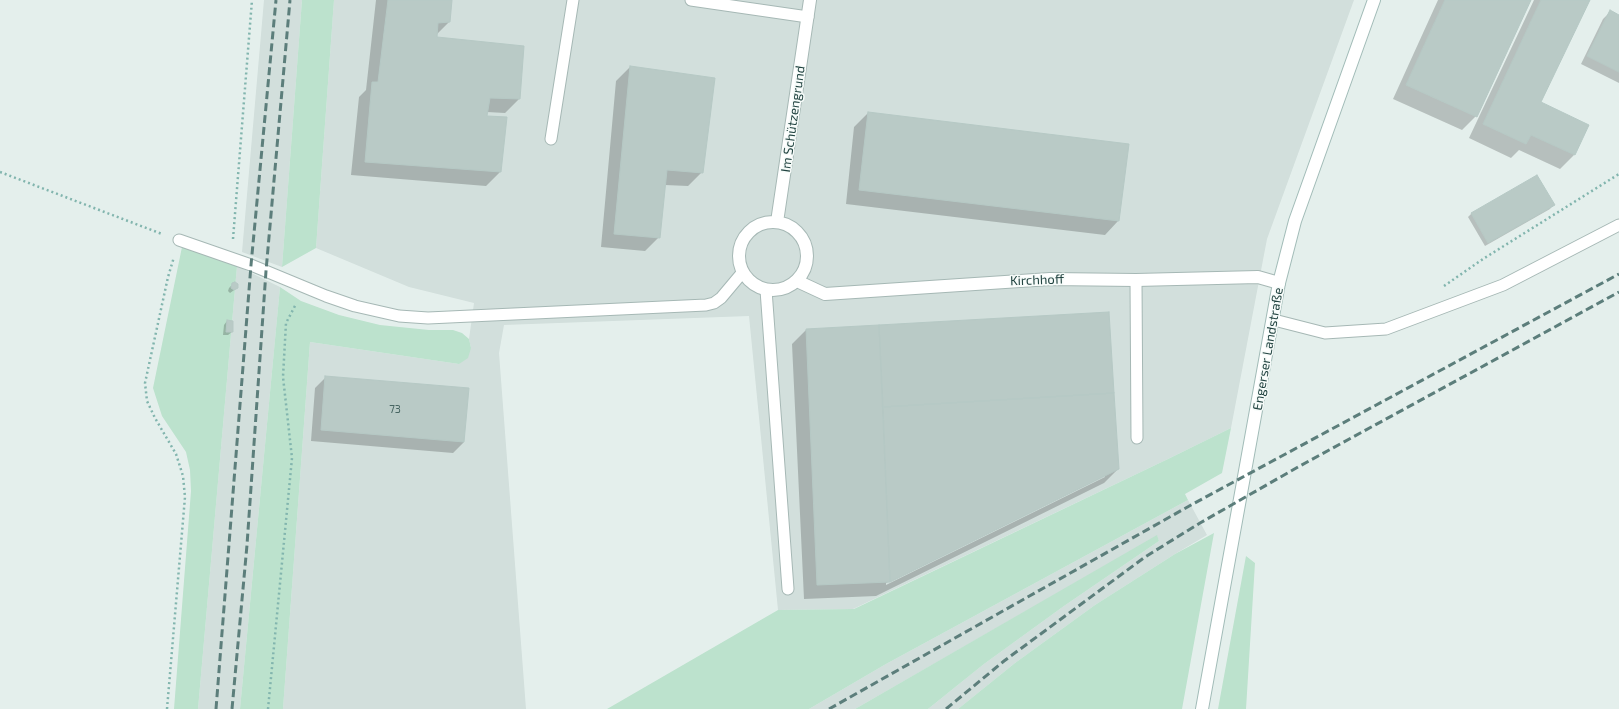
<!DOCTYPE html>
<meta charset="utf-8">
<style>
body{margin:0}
canvas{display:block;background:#e4efec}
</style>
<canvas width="1619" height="709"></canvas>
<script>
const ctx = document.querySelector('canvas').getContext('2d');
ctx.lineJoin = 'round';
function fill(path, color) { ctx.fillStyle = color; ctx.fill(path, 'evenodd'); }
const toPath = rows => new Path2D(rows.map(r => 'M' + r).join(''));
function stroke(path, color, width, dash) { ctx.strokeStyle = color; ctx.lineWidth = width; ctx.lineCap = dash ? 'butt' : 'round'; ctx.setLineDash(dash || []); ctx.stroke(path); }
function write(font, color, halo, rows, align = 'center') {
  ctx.font = font + ' "Exo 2",sans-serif'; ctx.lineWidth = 3; ctx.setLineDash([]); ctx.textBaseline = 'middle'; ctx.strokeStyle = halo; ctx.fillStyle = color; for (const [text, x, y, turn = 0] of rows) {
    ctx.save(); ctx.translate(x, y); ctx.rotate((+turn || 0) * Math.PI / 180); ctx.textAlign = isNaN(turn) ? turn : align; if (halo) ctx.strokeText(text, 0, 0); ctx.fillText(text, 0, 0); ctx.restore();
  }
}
const built = toPath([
 [264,0,302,0,282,267,242,252],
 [334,0,1354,0,1267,239,1231,428,1168,459,853,609,778,610,749,316,504,325,499,353,526,709,283,709,310,342,459,364,471,348,469,339,474,303,409,287,316,248],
 [237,266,280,287,240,709,198,709],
 [1188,500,1207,535,1175,554,1095,605,1015,663,958,709,928,709,984,664,1064,606,1159,541,1157,536,855,709,809,709,886,664]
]);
const green = toPath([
 [302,0,334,0,316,248,282,267],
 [182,247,237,266,198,709,174,709,191,491,190,470,186,452,162,416,153,388],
 [280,287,301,301,339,315,380,325,429,330,453,330,462,333,469,339,471,348,468,358,459,364,310,342,283,709,240,709],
 [1231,428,1222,473,1185,494,1188,500,886,664,809,709,607,709,778,610,854,609,1168,459],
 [1214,533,1182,709,958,709,1015,663,1095,605,1175,554],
 [1157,535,1159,541,1064,606,984,664,928,709,855,709],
 [1246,556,1255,563,1246,709,1218,709]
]);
const shadow = toPath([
 [376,0,451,0,449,22,436,35,436,38,519,99,505,113,487,112,486,117,506,118,500,172,486,186,351,175,359,97,366,90],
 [1438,0,1530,0,1476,116,1462,130,1393,99],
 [1534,0,1589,0,1540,103,1588,125,1574,155,1560,169,1519,150,1511,158,1469,138],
 [1610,12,1619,16,1619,83,1581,64,1603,19],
 [630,67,702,172,688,186,665,185,659,237,645,251,601,247,616,81],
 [868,113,1118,221,1105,235,846,204,854,127],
 [1553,205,1550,209,1485,246,1468,217,1472,213],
 [233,284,237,288,230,293,228,291,229,288],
 [1108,314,1118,469,1104,483,876,596,804,599,792,344,806,330],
 [1105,475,1105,477,886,585,886,583],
 [227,321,232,332,228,335,223,335,224,325],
 [326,377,464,442,453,453,311,441,315,388]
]);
const building = toPath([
 [388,0,452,0,450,22,438,23,437,37,524,46,520,99,490,98,487,116,507,117,501,172,365,162,372,82,378,82,388,0],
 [1445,0,1531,0,1477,117,1406,85,1445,0],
 [1541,0,1590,0,1541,102,1589,125,1575,155,1531,135,1526,144,1483,124,1541,0],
 [1610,10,1619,15,1619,72,1587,56,1610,10],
 [630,66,715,78,703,173,667,170,660,238,614,234,630,66],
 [868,112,1129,144,1119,221,859,190,868,112],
 [1537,175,1555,205,1488,243,1471,213,1537,175],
 [235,282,238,284,238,288,234,290,231,288,232,283,235,282],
 [1109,312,1114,393,883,407,879,325,1109,312],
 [227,320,233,321,233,332,226,332,227,320],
 [879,325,890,582,817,585,806,329,879,325],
 [325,376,469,388,464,442,321,430,325,376],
 [1114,393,1119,469,890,582,883,407,1114,393]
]);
const path = toPath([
 [0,172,162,234],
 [233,239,252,0],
 [1444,286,1483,259,1619,174],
 [167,709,185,497,183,476,176,454,155,418,147,401,145,383,168,277,174,257],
 [268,709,292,458,283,377,286,323,296,304]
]);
const lane = toPath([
 [691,0,808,17],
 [551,139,573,0],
 [179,240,251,265,326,296,355,306,399,316,428,318,706,305,714,303,721,298,742,273],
 [1136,280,1137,438],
 [766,290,788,589],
 [1274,320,1325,333,1386,329,1503,285,1619,225]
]);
const street = toPath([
 '739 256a34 34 0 1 1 68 0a34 34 0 1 1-68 0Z',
 [777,222,810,0],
 [797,281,825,294,1050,279,1136,280,1258,277,1279,283]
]);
const secondary = toPath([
 [1202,709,1279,283,1295,221,1374,0]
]);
const rail = toPath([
 [216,709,251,265,276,0],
 [232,709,247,545,266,271,290,0],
 [829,709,1191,505,1619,274],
 [946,709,1004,661,1145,557,1200,523,1298,467,1619,292]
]);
const numberNames = [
 ["73",395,409]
];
const streetNames = [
 ["Im Schützengrund",793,119,-82],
 ["Kirchhoff",1037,280,-2],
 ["Engerser Landstraße",1268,349,-80]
];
fill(built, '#d2dfdc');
fill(green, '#bce2cd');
fill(shadow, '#0003');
fill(building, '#b9cac6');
stroke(building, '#b6c9c5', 1);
stroke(lane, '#a6b8b5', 13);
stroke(street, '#a6b8b5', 14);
stroke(secondary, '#a2bcb8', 14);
stroke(path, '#82b5ae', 2.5, [2, 3]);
stroke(lane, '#fff', 11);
stroke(street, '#fff', 12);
stroke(secondary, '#fff', 12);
stroke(rail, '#5c7e7b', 3, [8, 4]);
write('11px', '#476562', null, numberNames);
write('13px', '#214340', '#f6fbf9', streetNames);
</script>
